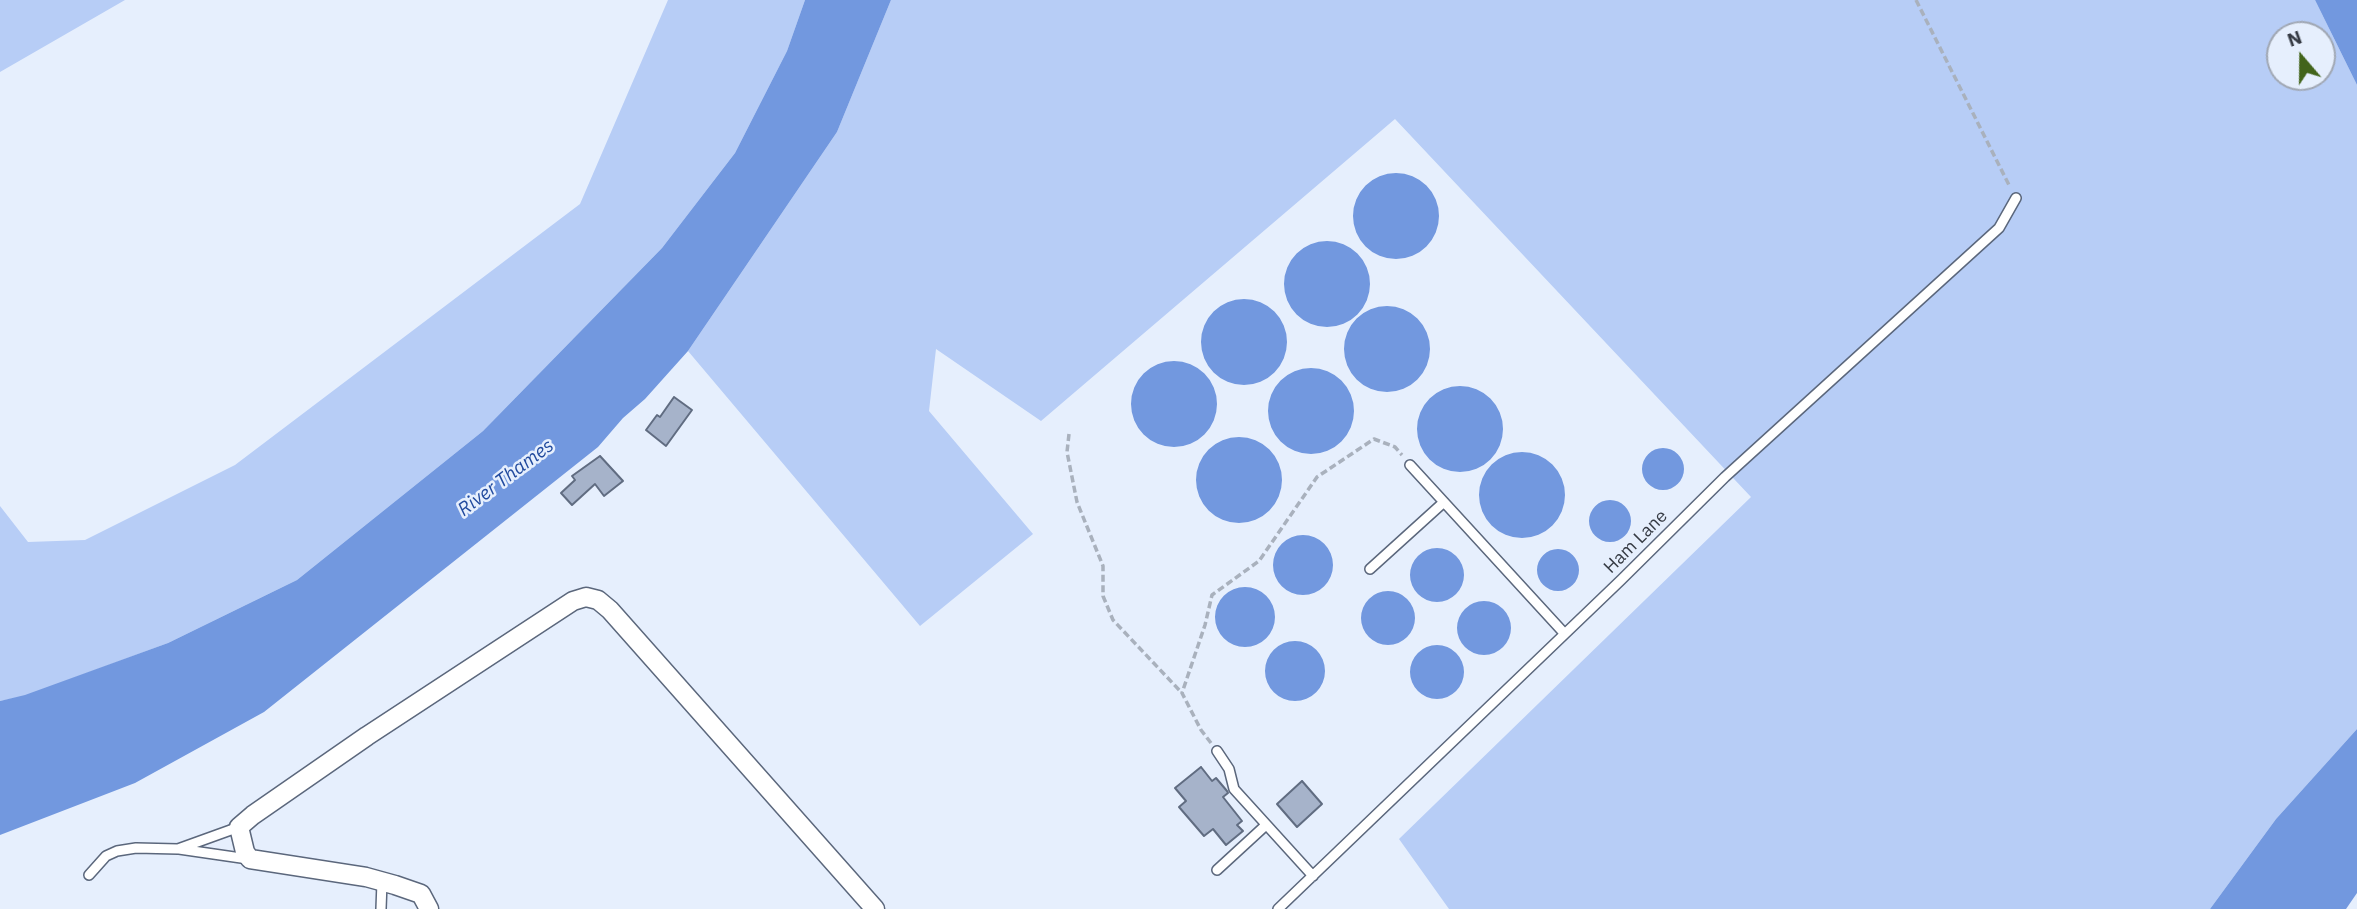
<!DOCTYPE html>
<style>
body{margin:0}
#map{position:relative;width:2357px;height:909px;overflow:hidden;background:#e6effd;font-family:"IBM Plex Sans",sans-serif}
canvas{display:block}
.north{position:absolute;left:2266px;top:21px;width:70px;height:70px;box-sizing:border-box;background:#e6effd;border:2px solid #a0a7b3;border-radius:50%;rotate:340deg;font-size:19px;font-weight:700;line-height:28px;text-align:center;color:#363b44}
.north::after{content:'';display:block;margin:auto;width:24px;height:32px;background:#42641b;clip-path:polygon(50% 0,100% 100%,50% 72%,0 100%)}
</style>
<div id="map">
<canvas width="2357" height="909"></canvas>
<div class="north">N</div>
</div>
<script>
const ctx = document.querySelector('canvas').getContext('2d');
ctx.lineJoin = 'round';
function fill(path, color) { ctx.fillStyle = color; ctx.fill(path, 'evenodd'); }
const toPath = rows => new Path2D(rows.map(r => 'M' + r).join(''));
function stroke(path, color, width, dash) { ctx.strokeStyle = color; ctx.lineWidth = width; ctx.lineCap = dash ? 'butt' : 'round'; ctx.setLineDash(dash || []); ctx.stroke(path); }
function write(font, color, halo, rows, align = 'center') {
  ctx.font = font + ' "IBM Plex Sans",sans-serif'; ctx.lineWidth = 5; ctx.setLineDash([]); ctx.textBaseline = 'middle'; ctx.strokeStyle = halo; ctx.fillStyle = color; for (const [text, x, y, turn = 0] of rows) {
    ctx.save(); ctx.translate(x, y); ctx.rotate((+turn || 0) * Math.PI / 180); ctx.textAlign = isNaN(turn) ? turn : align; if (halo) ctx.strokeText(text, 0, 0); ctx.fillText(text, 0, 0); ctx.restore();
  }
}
const green = toPath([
 [0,0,125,0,0,72],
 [668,0,805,0,787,51,735,153,662,248,483,431,297,580,168,643,25,696,0,701,0,506,28,542,85,540,235,465,580,204],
 [891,0,2315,0,2357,85,2357,729,2276,819,2210,909,1449,909,1399,839,1751,497,1395,119,1041,421,936,349,929,411,1033,534,920,626,688,351,837,132],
 [2280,35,2322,35,2322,77,2280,77]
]);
const water = toPath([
 [805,0,891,0,837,132,688,351,645,399,623,418,598,447,264,712,135,783,0,835,0,701,25,695,168,643,297,580,483,431,662,248,735,153,787,51],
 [2315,0,2357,0,2357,85],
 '1353 216a43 43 0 1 1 86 0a43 43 0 1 1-86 0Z',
 '1284 284a43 43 0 1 1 86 0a43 43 0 1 1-86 0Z',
 '1201 342a43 43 0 1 1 86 0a43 43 0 1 1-86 0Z',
 '1344 349a43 43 0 1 1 86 0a43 43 0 1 1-86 0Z',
 '1131 404a43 43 0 1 1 86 0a43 43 0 1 1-86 0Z',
 '1268 411a43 43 0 1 1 86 0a43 43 0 1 1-86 0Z',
 '1417 429a43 43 0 1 1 86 0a43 43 0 1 1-86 0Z',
 '1196 480a43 43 0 1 1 86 0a43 43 0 1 1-86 0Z',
 '1642 469a21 21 0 1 1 42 0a21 21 0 1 1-42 0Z',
 '1479 495a43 43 0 1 1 86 0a43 43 0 1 1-86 0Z',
 '1589 521a21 21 0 1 1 42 0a21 21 0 1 1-42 0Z',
 '1273 565a30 30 0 1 1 60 0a30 30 0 1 1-60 0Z',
 '1410 575a27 27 0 1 1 54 0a27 27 0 1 1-54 0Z',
 '1537 570a21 21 0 1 1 42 0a21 21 0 1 1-42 0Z',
 '1215 617a30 30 0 1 1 60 0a30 30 0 1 1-60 0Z',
 '1361 618a27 27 0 1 1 54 0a27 27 0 1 1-54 0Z',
 '1457 628a27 27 0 1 1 54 0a27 27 0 1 1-54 0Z',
 '1265 671a30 30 0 1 1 60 0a30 30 0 1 1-60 0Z',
 '1410 672a27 27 0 1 1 54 0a27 27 0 1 1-54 0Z',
 [2357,729,2357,893,2346,909,2210,909,2276,819]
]);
const building = toPath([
 [674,397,692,410,666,446,646,430,657,415,660,417,674,397],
 [600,456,623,481,604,496,595,484,572,505,561,493,575,480,572,476,600,456],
 [1201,767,1212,781,1216,778,1227,791,1228,793,1223,797,1242,821,1237,825,1243,831,1226,845,1213,829,1204,836,1179,807,1186,801,1175,788,1201,767],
 [1302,781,1322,804,1297,827,1277,804,1302,781]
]);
const path = toPath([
 [1916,0,2010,187],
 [1069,434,1067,452,1077,502,1103,566,1103,596,1113,620,1182,693],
 [1211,743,1201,730,1182,693,1205,625,1212,595,1259,561,1317,477,1374,439,1395,447,1402,455]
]);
const lane = toPath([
 [1410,465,1564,633],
 [1370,569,1444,502],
 [1217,751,1229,769,1234,789,1313,876],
 [179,849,248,859],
 [1217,870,1266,825],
 [89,875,106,856,117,851,136,848,178,849,239,827],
 [381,909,382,882],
 [1278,909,1621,580,1725,477,1999,228,2016,198]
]);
const street = toPath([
 [429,909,421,894,395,885,366,877,250,859,245,852,239,827,253,815,367,736,573,601,586,597,598,600,610,610,875,909]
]);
const streetNames = [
 ["Ham Lane",1636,542,-45]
];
const waterNames = [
 ["River Thames",506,478,-37]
];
fill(green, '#b7cdf6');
fill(water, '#7298df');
fill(building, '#a6b3ca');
stroke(building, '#606c81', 2);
stroke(lane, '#5b677c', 12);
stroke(street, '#5b677c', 21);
stroke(path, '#a9b1bd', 3.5, [7, 3.5]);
stroke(lane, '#fff', 9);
stroke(street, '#fff', 18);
write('18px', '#363b44', '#e6effd', streetNames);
write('italic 19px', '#214a9e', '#e6effd', waterNames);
</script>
